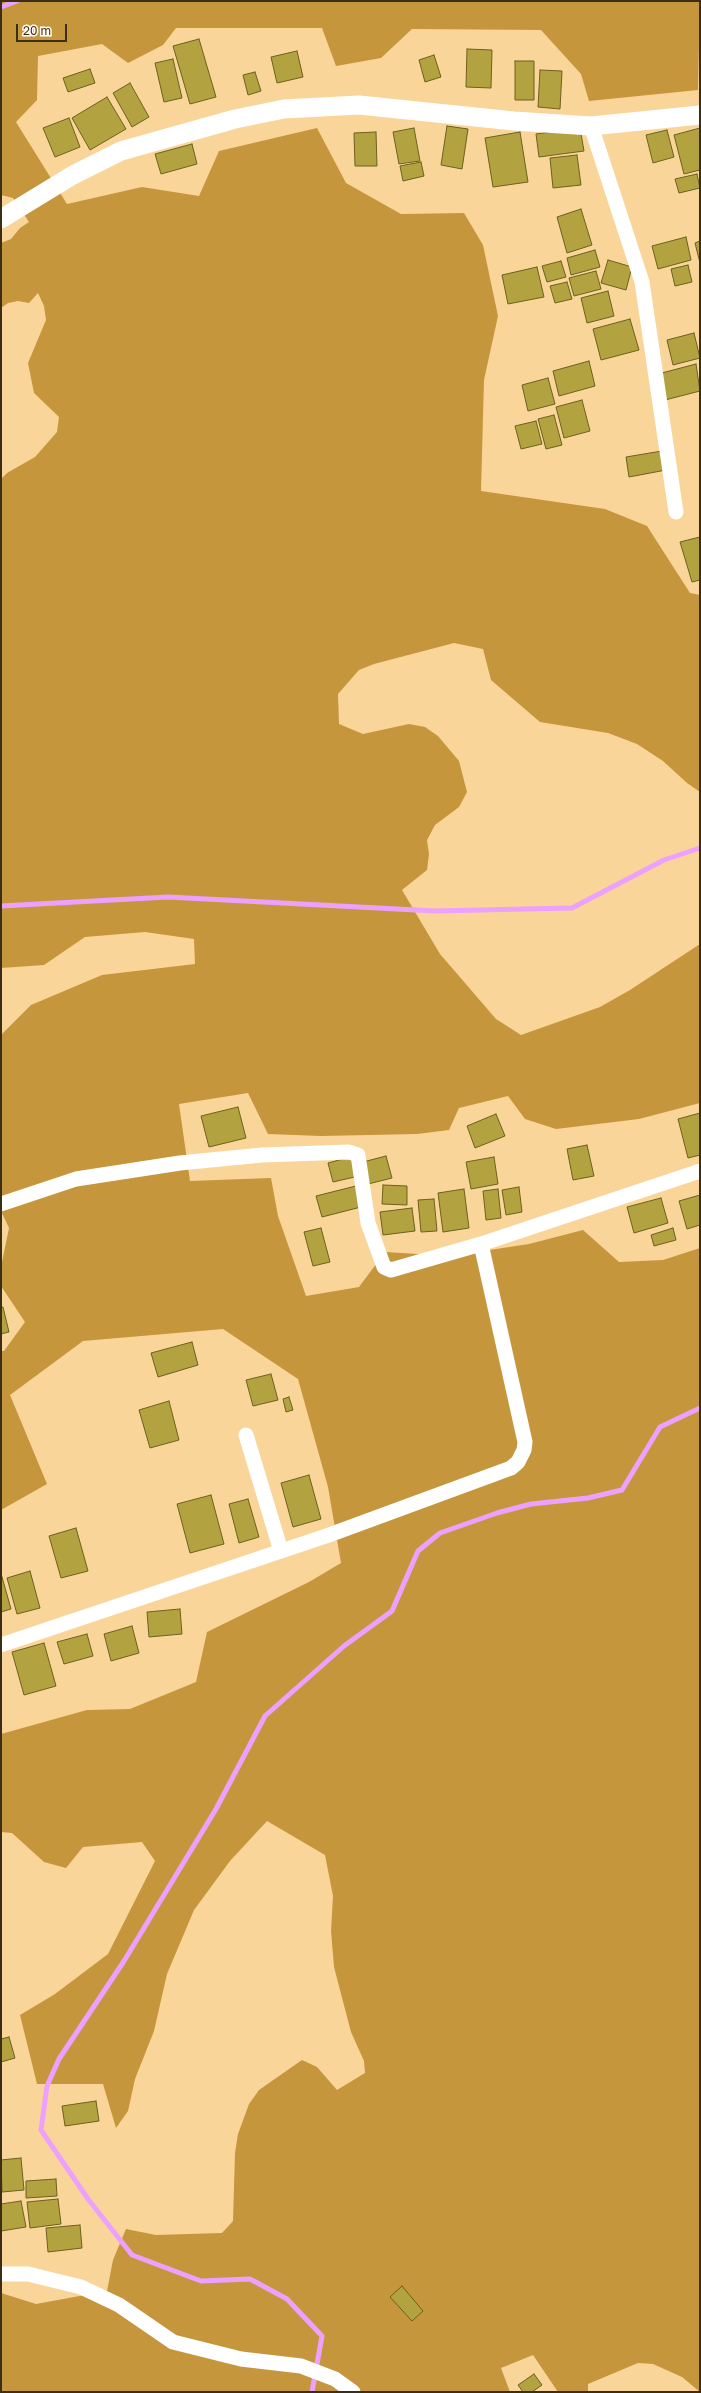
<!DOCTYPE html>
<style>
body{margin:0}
#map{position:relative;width:701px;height:2393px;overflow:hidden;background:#f9d599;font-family:"Golos Text",sans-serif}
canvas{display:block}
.frame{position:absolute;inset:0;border:2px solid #3c2e15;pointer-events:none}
.scale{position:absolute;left:16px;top:24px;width:51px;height:18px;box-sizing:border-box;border:2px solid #3c2e15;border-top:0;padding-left:5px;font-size:12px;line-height:14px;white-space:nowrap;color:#3c2e15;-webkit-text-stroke:3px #fefbf5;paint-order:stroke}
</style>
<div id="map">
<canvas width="701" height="2393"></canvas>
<div class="frame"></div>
<div class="scale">20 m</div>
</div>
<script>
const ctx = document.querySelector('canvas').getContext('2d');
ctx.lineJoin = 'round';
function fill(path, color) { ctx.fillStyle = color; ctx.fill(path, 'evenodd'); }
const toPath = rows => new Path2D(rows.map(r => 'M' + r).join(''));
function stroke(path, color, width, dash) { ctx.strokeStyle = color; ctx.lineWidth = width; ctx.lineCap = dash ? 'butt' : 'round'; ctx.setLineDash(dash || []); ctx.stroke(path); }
const forest = toPath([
 [1,1,700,1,698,90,589,101,581,74,541,30,412,29,381,58,336,66,322,28,176,28,163,45,128,63,102,44,38,56,37,100,16,122,67,204,142,187,199,196,219,151,317,128,346,183,401,214,464,213,483,245,498,316,484,380,481,491,605,509,647,526,690,593,700,595,700,792,687,783,663,761,637,744,608,733,540,722,491,680,483,649,454,643,374,664,359,670,338,694,339,724,363,734,409,724,425,727,438,736,459,761,467,792,459,807,435,825,427,840,429,854,427,870,402,890,440,954,496,1019,521,1035,600,1007,630,990,700,944,700,1103,639,1119,556,1129,525,1119,508,1096,459,1108,449,1130,417,1134,321,1136,268,1134,248,1093,179,1104,190,1181,271,1178,278,1216,306,1296,359,1287,385,1252,450,1256,529,1244,583,1230,619,1262,663,1260,700,1248,700,2392,682,2377,653,2364,638,2363,588,2384,588,2392,558,2392,533,2355,501,2368,510,2392,1,2392,1,2293,36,2304,107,2291,113,2260,126,2229,156,2235,222,2233,233,2221,235,2153,238,2134,249,2104,259,2090,302,2060,317,2067,337,2090,365,2073,364,2061,351,2032,334,1967,331,1931,333,1896,325,1855,267,1821,230,1861,194,1910,167,1974,154,2031,135,2079,128,2111,116,2128,103,2084,37,2084,20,2015,55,1994,108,1954,155,1861,142,1842,83,1847,66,1868,44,1862,12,1833,1,1832,1,1734,87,1710,130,1709,196,1682,207,1632,309,1582,341,1563,328,1487,298,1379,223,1329,83,1341,10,1395,47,1484,1,1510,1,1351,4,1351,25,1322,1,1286,1,1267,9,1228,1,1211,1,1035,31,1005,102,975,195,964,194,939,145,932,85,937,44,965,1,968,1,479,7,473,35,457,57,432,59,417,34,393,28,363,46,320,44,306,38,293,29,303,18,301,8,303,1,308,1,243,11,239,20,228,29,222,13,198,1,195]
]);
const stream = toPath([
 [1,7,17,1],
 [1,906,168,897,435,911,572,908,664,860,700,848],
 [312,2392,322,2336,287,2299,250,2279,201,2281,132,2255,88,2199,41,2130,47,2086,59,2059,124,1961,216,1809,265,1716,344,1646,392,1611,418,1551,440,1533,497,1513,531,1504,588,1498,622,1490,660,1427,700,1408]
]);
const building = toPath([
 [199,39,216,97,190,104,173,46,199,39],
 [467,49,492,50,491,88,466,87,467,49],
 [297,51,303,77,277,83,271,57,297,51],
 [434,55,441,77,425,82,419,60,434,55],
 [173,59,182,98,164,102,155,63,173,59],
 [515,61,534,61,534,100,515,100,515,61],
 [90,69,95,83,68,92,63,78,90,69],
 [540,70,562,71,560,109,538,107,540,70],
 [255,72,261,91,248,95,243,75,255,72],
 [130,83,149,117,132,127,113,93,130,83],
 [107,97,126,129,90,150,72,118,107,97],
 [69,118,80,147,55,157,43,128,69,118],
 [447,126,468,129,462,169,441,165,447,126],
 [414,128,420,161,399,164,393,132,414,128],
 [580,128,584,151,539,157,536,134,580,128],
 [700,128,700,170,684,174,674,135,700,128],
 [667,130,674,157,653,163,646,135,667,130],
 [376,132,377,166,355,166,354,133,376,132],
 [520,132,528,182,493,187,485,138,520,132],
 [192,144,197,164,161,174,155,154,192,144],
 [577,155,581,185,553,188,550,158,577,155],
 [421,162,424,176,403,181,400,166,421,162],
 [697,174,700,188,679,193,675,179,697,174],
 [581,209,592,245,567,253,557,217,581,209],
 [686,237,691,260,658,269,652,246,686,237],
 [700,241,700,263,695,243,700,241],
 [595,250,600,267,571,275,567,258,595,250],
 [608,260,632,267,626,290,601,283,608,260],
 [561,261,566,277,547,282,542,266,561,261],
 [688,265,692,282,675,286,671,269,688,265],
 [537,267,544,297,508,304,502,275,537,267],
 [596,271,601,289,574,296,569,278,596,271],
 [567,282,572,299,555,303,550,286,567,282],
 [608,291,614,316,587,323,581,298,608,291],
 [630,319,639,350,601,360,593,329,630,319],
 [694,333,700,358,673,365,667,340,694,333],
 [589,361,595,386,559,396,553,371,589,361],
 [696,364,700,391,665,400,658,374,696,364],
 [548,378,555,404,528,411,522,385,548,378],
 [582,400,590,431,564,438,556,407,582,400],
 [554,415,562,445,546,449,538,419,554,415],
 [536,421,542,444,521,449,515,426,536,421],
 [662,451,666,470,629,477,626,457,662,451],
 [700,537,700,580,692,582,680,542,700,537],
 [238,1107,246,1138,209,1147,201,1116,238,1107],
 [700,1113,700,1155,688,1158,678,1119,700,1113],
 [496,1114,505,1136,475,1148,467,1126,496,1114],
 [587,1145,594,1176,573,1180,567,1149,587,1145],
 [354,1156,359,1176,333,1182,328,1163,354,1156],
 [386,1156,392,1178,368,1184,363,1162,386,1156],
 [494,1157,498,1184,471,1189,466,1162,494,1157],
 [383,1185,407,1186,407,1205,382,1204,383,1185],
 [356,1186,361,1207,322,1217,316,1196,356,1186],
 [519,1187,522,1212,506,1215,502,1190,519,1187],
 [464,1189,469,1228,443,1232,438,1193,464,1189],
 [498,1189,501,1218,486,1220,483,1191,498,1189],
 [700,1195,700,1225,687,1229,679,1201,700,1195],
 [661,1198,668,1223,634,1233,627,1207,661,1198],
 [434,1199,437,1231,421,1232,418,1200,434,1199],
 [412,1208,415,1231,383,1235,380,1212,412,1208],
 [321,1228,330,1262,313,1266,304,1232,321,1228],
 [673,1228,676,1240,654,1246,651,1235,673,1228],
 [1,1307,3,1307,9,1332,1,1334,1,1307],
 [192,1342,198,1365,158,1377,151,1353,192,1342],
 [271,1374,278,1400,253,1406,246,1380,271,1374],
 [289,1397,293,1410,286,1412,283,1399,289,1397],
 [169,1401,179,1440,150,1448,139,1410,169,1401],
 [309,1475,321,1519,293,1527,281,1483,309,1475],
 [211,1495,224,1544,190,1553,177,1504,211,1495],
 [248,1499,259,1537,239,1543,229,1504,248,1499],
 [76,1528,88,1571,61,1578,49,1536,76,1528],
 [30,1571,40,1608,17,1614,7,1578,30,1571],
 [2,1577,11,1609,1,1612,1,1578,2,1577],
 [180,1609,182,1634,149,1637,147,1612,180,1609],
 [132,1626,139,1653,111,1661,104,1634,132,1626],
 [87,1634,93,1656,64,1664,57,1642,87,1634],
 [44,1643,56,1686,24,1695,12,1652,44,1643],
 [9,2037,15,2058,1,2062,1,2039,9,2037],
 [96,2101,99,2121,65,2126,62,2106,96,2101],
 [21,2158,24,2190,2,2192,1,2160,21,2158],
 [56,2179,57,2196,26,2198,26,2181,56,2179],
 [58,2199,61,2224,30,2228,27,2202,58,2199],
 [21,2201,26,2227,1,2231,1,2204,21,2201],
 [80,2225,82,2248,48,2252,46,2228,80,2225],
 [402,2286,423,2311,412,2321,390,2297,402,2286],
 [534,2374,542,2385,532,2392,523,2392,518,2385,534,2374]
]);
const minor = toPath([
 [591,126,642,282,676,512],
 [1,1204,76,1179,180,1163,262,1155,349,1152,358,1155,368,1223,384,1267,391,1270,481,1244],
 [246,1435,281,1551],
 [1,1645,329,1535,511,1468,518,1462,524,1450,525,1442,481,1244,700,1171],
 [1,2274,28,2274,81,2287,119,2305,173,2342,241,2359,301,2366,335,2379,353,2392]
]);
const tertiary = toPath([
 [1,219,73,175,121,151,235,119,284,109,359,105,514,121,591,126,700,115]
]);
fill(forest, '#c6963c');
stroke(stream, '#eca1fe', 5);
fill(building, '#b3a340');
stroke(building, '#6b601d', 1);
stroke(minor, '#fff', 15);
stroke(tertiary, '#fff', 19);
</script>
